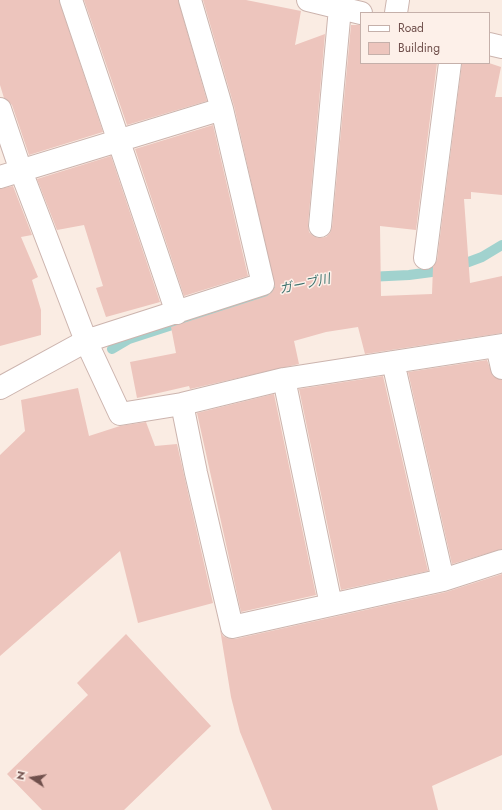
<!DOCTYPE html>
<meta charset="utf-8">
<style>
body{margin:0}
#map{position:relative;width:502px;height:810px;overflow:hidden;background:#faece3;font-family:Jost,sans-serif}
canvas{display:block}
.legend{position:absolute;left:360px;top:12px;width:130px;height:52px;box-sizing:border-box;background:#fdf0e9;border:1px solid #c5b0aa;margin:0;padding:5px 7px;list-style:none;font-size:12px;color:#70504c}
.legend li{display:flex;align-items:center;gap:8px;height:20px}
.legend b{width:20px;border:1px solid #c5b0aa}
.north{position:absolute;left:12px;top:758px;width:40px;height:40px;-webkit-text-stroke:3px #fdf0e9;paint-order:stroke;rotate:282deg;font-size:11px;font-weight:700;line-height:16px;text-align:center;color:#70504c}
.north::after{content:'';display:block;margin:auto;width:14px;height:18px;background:#70504c;clip-path:polygon(50% 0,100% 100%,50% 72%,0 100%)}
</style>
<div id="map">
<canvas width="502" height="810"></canvas>
<ul class="legend">
<li><b style="height:5px;background:#fff"></b>Road</li>
<li><b style="height:11px;background:#edc5bd"></b>Building</li>
</ul>
<div class="north">N</div>
</div>
<script>
const ctx = document.querySelector('canvas').getContext('2d');
ctx.lineJoin = 'round';
const toPath = rows => new Path2D(rows.map(r => 'M' + r).join(''));
function stroke(path, color, width, dash) { ctx.strokeStyle = color; ctx.lineWidth = width; ctx.lineCap = dash ? 'butt' : 'round'; ctx.setLineDash(dash || []); ctx.stroke(path); }
function fill(path, color) { ctx.fillStyle = color; ctx.fill(path, 'evenodd'); }
function write(font, color, halo, rows, align = 'center') {
  ctx.font = font + ' Jost,"Noto Sans JP",sans-serif'; ctx.lineWidth = 3; ctx.setLineDash([]); ctx.textBaseline = 'middle'; ctx.strokeStyle = halo; ctx.fillStyle = color; for (const [text, x, y, turn = 0] of rows) {
    ctx.save(); ctx.translate(x, y); ctx.rotate((+turn || 0) * Math.PI / 180); ctx.textAlign = isNaN(turn) ? turn : align; if (halo) ctx.strokeText(text, 0, 0); ctx.fillText(text, 0, 0); ctx.restore();
  }
}
const stream = toPath([
 [368,277,409,275,447,270,482,257,502,245],
 [112,349,129,339,283,289]
]);
const building = toPath([
 [0,0,59,0,103,132,29,155,12,105,4,98,0,85],
 [84,0,178,0,207,101,127,125],
 [203,0,246,0,301,11,295,45,325,34,308,225,309,232,313,236,318,238,326,237,330,233,332,227,351,25,361,25,361,63,437,63,416,230,380,226,381,296,432,294,433,267,437,260,462,63,489,63,501,67,495,97,502,97,502,195,471,192,471,199,464,199,470,283,502,276,502,333,365,354,358,327,326,332,294,341,299,364,190,389,189,386,137,398,130,362,176,353,171,327,267,296,272,292,275,287,234,106],
 [213,125,248,276,184,296,135,149],
 [111,156,160,302,106,317,96,288,103,286,84,225,57,230,37,179],
 [13,186,32,235,21,237,38,277,32,280,41,310,41,335,0,346,0,189],
 [487,360,493,376,502,380,502,549,452,564,408,372],
 [383,376,428,571,341,590,299,389],
 [78,388,89,436,120,426,146,422,155,446,177,444,213,603,138,623,120,551,0,656,0,455,25,431,21,400],
 [274,394,316,595,241,612,197,413],
 [502,574,502,755,432,786,438,810,272,810,240,732,231,697,220,629,223,636,229,639,235,639,446,592],
 [126,634,211,726,124,810,42,810,7,774,88,695,77,683]
]);
const minor = toPath([
 [71,0,177,313],
 [308,0,361,13],
 [396,13,398,0],
 [489,44,502,47],
 [0,109,21,171,86,341,120,414,182,404,284,379,502,345],
 [0,177,222,109],
 [320,226,340,8],
 [425,258,450,63],
 [497,346,502,368],
 [393,362,443,580],
 [284,379,331,605],
 [0,388,86,341,263,284,222,109,190,0],
 [182,404,196,473,232,627,443,580,502,561]
]);
const waterNames = [
 ["ガーブ川",305,285,-12]
];
stroke(stream, '#a1d2ce', 10);
fill(building, '#edc5bd');
stroke(minor, '#ccb4ae', 24);
stroke(minor, '#fff', 22);
write('italic 13px', '#417470', '#fdf0e9', waterNames);
</script>
